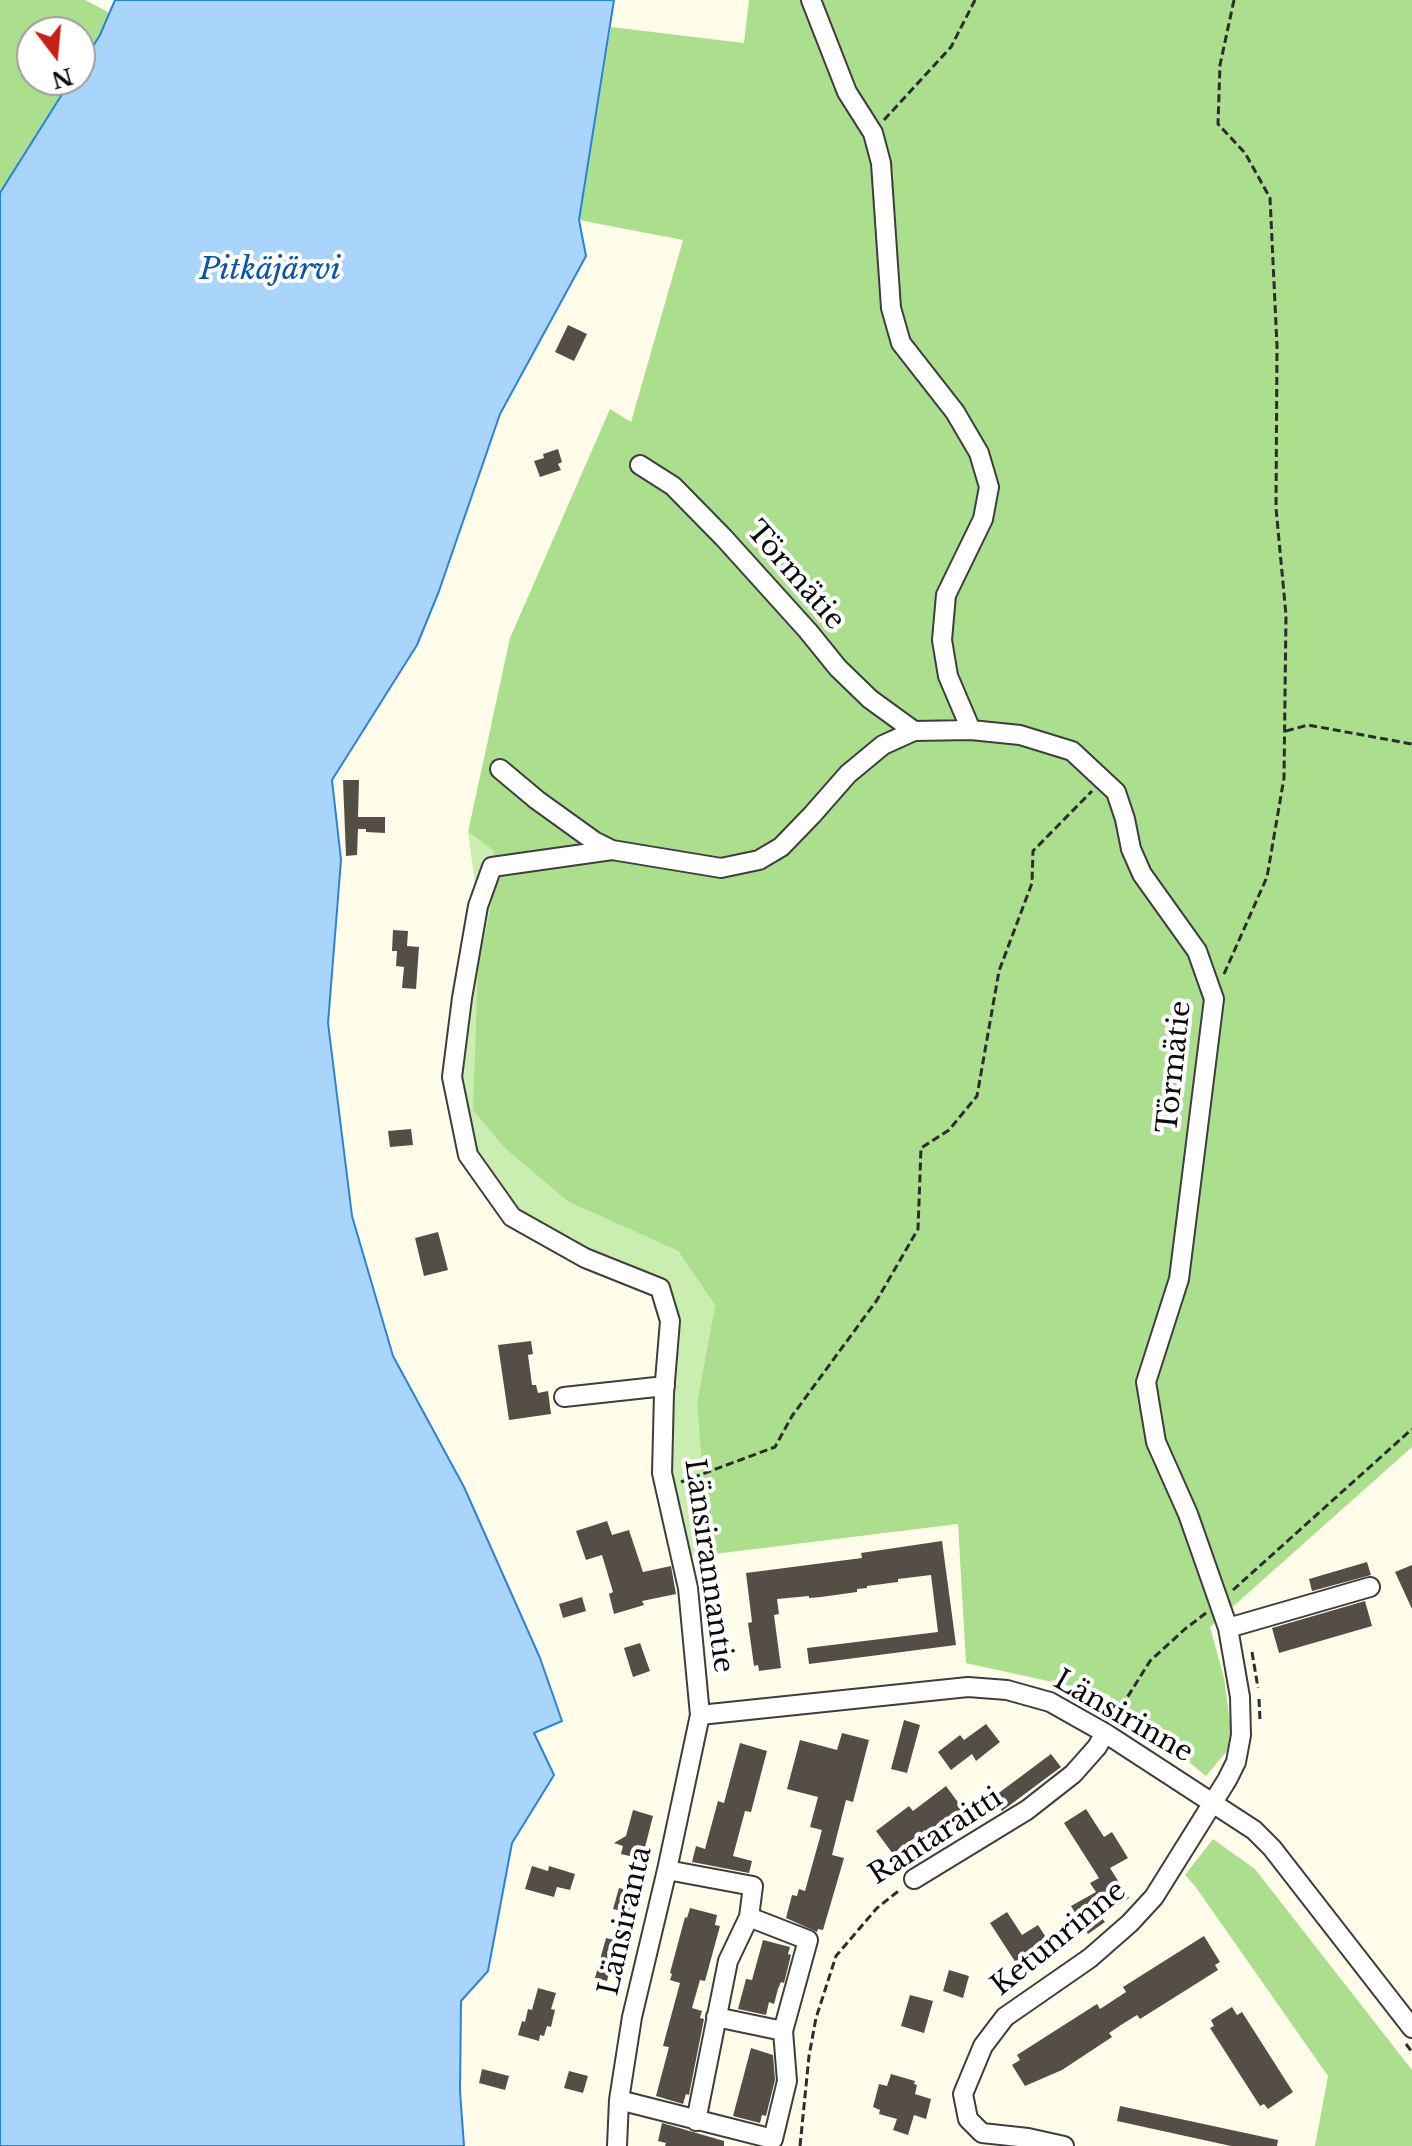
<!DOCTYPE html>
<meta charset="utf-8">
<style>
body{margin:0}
#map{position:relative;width:1412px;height:2146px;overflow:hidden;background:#fffdea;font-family:"Libre Baskerville",serif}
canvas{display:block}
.north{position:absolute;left:16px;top:16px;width:80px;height:80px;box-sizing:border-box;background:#fff;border:2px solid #9d9d9d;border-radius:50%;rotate:164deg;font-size:22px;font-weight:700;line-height:32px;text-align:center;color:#0b0b0b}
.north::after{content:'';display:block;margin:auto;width:28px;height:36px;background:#c81f17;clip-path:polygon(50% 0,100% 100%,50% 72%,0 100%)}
</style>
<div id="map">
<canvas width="1412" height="2146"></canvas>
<div class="north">N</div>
</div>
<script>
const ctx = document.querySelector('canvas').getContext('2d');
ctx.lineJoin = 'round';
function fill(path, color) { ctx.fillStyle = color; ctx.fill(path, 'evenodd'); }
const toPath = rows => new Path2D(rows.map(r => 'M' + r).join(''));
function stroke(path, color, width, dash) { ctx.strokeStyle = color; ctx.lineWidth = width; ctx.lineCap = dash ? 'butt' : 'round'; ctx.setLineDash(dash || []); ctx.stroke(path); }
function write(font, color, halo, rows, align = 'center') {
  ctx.font = font + ' "Libre Baskerville",serif'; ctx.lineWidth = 8; ctx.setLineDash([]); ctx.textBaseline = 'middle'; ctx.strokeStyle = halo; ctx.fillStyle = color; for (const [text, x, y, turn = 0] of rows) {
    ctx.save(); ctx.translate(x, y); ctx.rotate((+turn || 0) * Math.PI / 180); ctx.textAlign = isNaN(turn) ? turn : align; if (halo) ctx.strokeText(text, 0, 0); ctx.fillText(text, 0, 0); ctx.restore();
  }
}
const green = toPath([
 [468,832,493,850,498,872,492,906,569,1202,678,1251,715,1305,697,1403,702,1470,714,1554,681,1556,665,1487,664,1393,660,1289,512,1217,468,1155,452,1077,478,906]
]);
const forest = toPath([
 [0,0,85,0,110,13,100,35,80,67,80,32,32,32,32,80,71,80,0,193],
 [749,0,1412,0,1412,1447,1210,1627,1224,1678,1231,1730,1227,1751,1206,1776,1107,1694,966,1663,958,1524,714,1554,702,1470,697,1403,715,1305,678,1251,569,1202,505,1148,473,1110,478,968,498,872,493,850,468,832,510,638,610,409,631,422,683,240,579,220,611,27,744,43],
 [1213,1839,1255,1869,1412,2070,1412,2146,1315,2146,1328,2076,1195,1886,1185,1875]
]);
const water = toPath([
 [115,0,614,0,579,220,586,256,500,414,439,591,417,645,332,780,341,860,328,1023,352,1216,393,1356,464,1487,540,1658,562,1721,534,1733,554,1775,512,1843,488,1971,461,2001,460,2091,464,2146,0,2146,0,193,71,80,80,80,80,67,100,35,115,0]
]);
const building = toPath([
 [568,325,587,334,574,361,555,352],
 [558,449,562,462,558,464,561,470,540,477,534,461,544,458,543,454],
 [343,780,359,780,358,817,385,817,385,833,366,832,366,829,358,829,357,855,346,856],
 [393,930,408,931,407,946,419,947,416,989,402,988,404,967,396,966,397,951,392,951],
 [411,1129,413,1145,390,1147,388,1131],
 [438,1232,448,1270,424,1276,415,1238],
 [531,1341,533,1354,528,1355,532,1385,536,1385,538,1393,548,1391,551,1414,509,1420,498,1345],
 [607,1521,612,1535,629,1530,643,1572,671,1566,676,1594,642,1601,644,1605,614,1614,609,1594,613,1592,602,1555,586,1560,576,1531],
 [942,1541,956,1645,809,1664,807,1648,938,1632,931,1575,898,1579,898,1582,867,1586,867,1588,857,1589,857,1592,821,1597,809,1598,809,1596,777,1599,779,1614,774,1615,781,1668,759,1671,758,1665,754,1666,748,1623,752,1622,746,1573,862,1558,861,1553],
 [1367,1562,1371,1575,1312,1591,1309,1579],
 [1412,1565,1412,1609,1395,1572],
 [582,1597,586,1611,563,1618,559,1604],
 [1365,1601,1372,1626,1279,1653,1272,1628],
 [640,1643,650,1671,633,1677,624,1648],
 [904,1720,920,1725,907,1773,891,1769],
 [986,1724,1000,1742,976,1761,972,1754,951,1770,938,1752,960,1735,964,1740],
 [842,1733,869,1740,853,1802,846,1800,832,1855,844,1858,840,1872,823,1930,818,1929,817,1932,786,1918,792,1895,797,1896,799,1889,805,1891,822,1830,810,1827,818,1797,787,1789,800,1740,837,1750],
 [740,1743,767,1751,751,1812,745,1811,733,1856,752,1861,749,1873,692,1862,696,1846,705,1849,718,1801,724,1803],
 [1051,1754,1061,1767,1002,1811,992,1798],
 [946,1786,963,1809,928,1835,925,1830,893,1854,876,1831,909,1806,913,1811],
 [1086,1809,1104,1837,1112,1832,1128,1858,1110,1868,1129,1898,1100,1916,1105,1922,1088,1934,1071,1906,1096,1892,1090,1883,1099,1878,1064,1823],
 [633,1810,653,1816,642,1859,621,1854,623,1846,614,1843,626,1836],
 [532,1866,548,1871,549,1866,575,1874,570,1890,557,1887,554,1897,525,1889],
 [619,1888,635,1892,629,1913,613,1909],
 [690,1908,717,1915,715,1925,720,1926,705,1981,700,1980,692,2008,702,2011,700,2018,704,2019,689,2095,686,2094,683,2104,656,2096,669,2047,663,2046,680,1983,670,1980,672,1974,670,1973,685,1917,687,1918],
 [1007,1912,1022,1935,1038,1925,1049,1942,1016,1963,990,1923],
 [1204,1936,1220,1962,1215,1965,1218,1970,1140,2019,1137,2015,1121,2025,1109,2033,1112,2037,1062,2070,1025,2086,1012,2065,1020,2060,1017,2055,1097,2004,1100,2009,1126,1992,1123,1987],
 [606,1938,619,1941,616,1949,620,1950,614,1974,609,1973,607,1981,595,1978],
 [763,1940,790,1947,788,1954,791,1955,784,1983,781,1982,778,1989,774,2004,769,2002,766,2015,738,2009,746,1979,752,1980],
 [949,1970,969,1976,963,1998,943,1991],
 [538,1988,556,1993,551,2009,555,2010,551,2027,547,2026,544,2036,540,2035,539,2041,518,2035,522,2021,525,2022,528,2009,532,2010],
 [910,1995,933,2001,924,2033,901,2026],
 [1232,2007,1237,2015,1242,2012,1293,2092,1268,2109,1264,2104,1260,2106,1210,2028,1214,2026,1211,2020],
 [751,2048,773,2055,775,2080,766,2116,762,2115,760,2123,733,2116],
 [482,2069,509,2076,505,2090,479,2083],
 [569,2071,588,2076,583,2093,564,2088],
 [891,2074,915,2081,914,2084,917,2085,915,2094,931,2099,926,2119,914,2115,908,2135,893,2130,897,2119,879,2114,880,2110,873,2107,879,2084,887,2086],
 [1120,2106,1278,2140,1277,2146,1231,2146,1117,2121],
 [662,2123,724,2141,724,2146,665,2146,666,2143,658,2141]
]);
const path = toPath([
 [884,120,951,47,975,0],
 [1286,731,1308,725,1412,744],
 [1224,974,1267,877,1284,778,1286,615,1276,508,1277,346,1270,198,1245,153,1218,124,1220,65,1234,0],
 [681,1482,775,1447,792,1416,877,1300,918,1229,921,1148,949,1130,977,1096,999,971,1032,883,1033,851,1092,791],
 [1233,1590,1412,1429],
 [1252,1652,1258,1688],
 [1259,1699,1260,1720],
 [1115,1717,1150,1661,1185,1629,1206,1613],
 [1406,2044,1412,2052],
 [800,2146,809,2056,816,2018,836,1956,877,1908,901,1889]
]);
const minor = toPath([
 [811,0,847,92,873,133,881,163,891,308,901,343,955,412,979,453,989,487,983,519,946,595,942,640,948,676,971,730],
 [640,465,673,486,724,538,808,631,838,668,870,699,914,731,971,730,1020,735,1072,751,1102,779,1116,792,1125,819,1131,849,1142,874,1197,951,1214,999,1179,1279,1146,1382,1156,1442,1188,1514,1228,1628,1240,1697,1241,1735,1236,1762,1227,1780,1154,1897,1130,1923,1090,1958,1005,2017,983,2046,963,2094,968,2119,982,2133,1028,2138,1064,2146],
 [500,769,537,800,594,841,612,850,721,868,759,860,781,847,812,815,848,774,883,745,914,731],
 [612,850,492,867,478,906,462,998,452,1077,468,1155,512,1217,585,1258,660,1288,670,1321,664,1393,662,1473,688,1588,700,1715,667,1870,632,2017,619,2100,617,2146],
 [564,1397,665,1386],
 [1228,1628,1370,1587],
 [700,1715,968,1687,1007,1690,1050,1702,1105,1733,1254,1830,1272,1848,1412,2028],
 [914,1879,1027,1810,1073,1774,1097,1747,1105,1733],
 [716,2017,783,2031],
 [619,2100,773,2139,787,2081,783,2031,808,1940,749,1917,753,1886,667,1870],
 [696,2121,728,1961,749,1917]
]);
const streetNames = [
 ["Törmätie",795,576,49],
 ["Törmätie",1175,1067,-84],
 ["Länsirannantie",708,1566,82],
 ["Länsirinne",1123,1717,30],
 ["Rantaraitti",936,1837,-33],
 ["Länsiranta",626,1921,-77],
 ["Ketunrinne",1059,1939,-39]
];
const waterNames = [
 ["Pitkäjärvi",270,271]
];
fill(green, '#caedb0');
fill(forest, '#abdf8e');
fill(water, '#a9d5fc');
stroke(water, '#2983da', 2);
fill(building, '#554e47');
stroke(minor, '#3e3e3e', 22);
stroke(path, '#2d2d2d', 3, [8, 4]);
stroke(minor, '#fff', 18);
write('28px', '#0b0b0b', '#fff', streetNames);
write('italic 30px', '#0a55a8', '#fff', waterNames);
</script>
